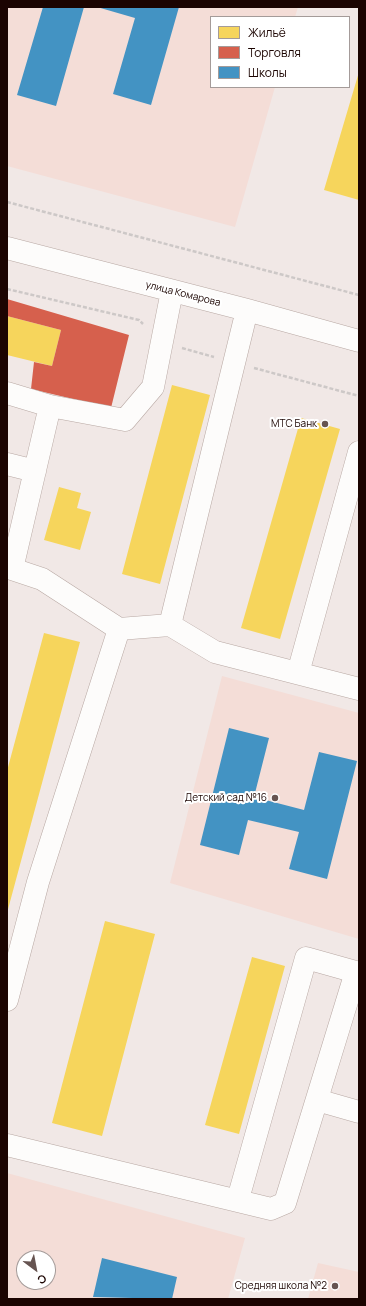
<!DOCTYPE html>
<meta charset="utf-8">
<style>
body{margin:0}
#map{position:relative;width:366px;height:1306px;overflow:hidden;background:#f1e8e6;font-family:Manrope,sans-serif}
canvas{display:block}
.frame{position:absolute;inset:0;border:8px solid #1b0401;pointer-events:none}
.legend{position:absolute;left:210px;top:16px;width:140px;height:72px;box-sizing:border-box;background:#fff;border:1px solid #a49b99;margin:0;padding:5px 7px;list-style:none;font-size:12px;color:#1b0401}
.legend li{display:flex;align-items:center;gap:8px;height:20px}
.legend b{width:20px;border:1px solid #a49b99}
.north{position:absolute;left:16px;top:1250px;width:40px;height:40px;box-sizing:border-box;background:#fff;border:1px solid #a49b99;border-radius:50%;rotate:148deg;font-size:11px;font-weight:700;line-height:16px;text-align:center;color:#1b0401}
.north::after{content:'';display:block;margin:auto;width:14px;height:18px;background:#665451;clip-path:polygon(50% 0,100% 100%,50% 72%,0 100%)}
</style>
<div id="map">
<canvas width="366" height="1306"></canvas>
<div class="frame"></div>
<ul class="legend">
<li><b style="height:11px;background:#f6d55c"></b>Жильё</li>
<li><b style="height:11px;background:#d6604d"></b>Торговля</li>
<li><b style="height:11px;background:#4393c3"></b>Школы</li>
</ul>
<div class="north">С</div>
</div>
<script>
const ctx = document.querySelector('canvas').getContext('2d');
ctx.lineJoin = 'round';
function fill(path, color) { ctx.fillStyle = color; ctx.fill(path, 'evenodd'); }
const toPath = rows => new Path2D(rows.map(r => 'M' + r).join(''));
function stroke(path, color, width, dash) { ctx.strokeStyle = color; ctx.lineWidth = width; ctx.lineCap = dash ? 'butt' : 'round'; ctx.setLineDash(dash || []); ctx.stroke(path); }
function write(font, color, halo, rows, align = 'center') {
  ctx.font = font + ' Manrope,sans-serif'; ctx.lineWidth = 4; ctx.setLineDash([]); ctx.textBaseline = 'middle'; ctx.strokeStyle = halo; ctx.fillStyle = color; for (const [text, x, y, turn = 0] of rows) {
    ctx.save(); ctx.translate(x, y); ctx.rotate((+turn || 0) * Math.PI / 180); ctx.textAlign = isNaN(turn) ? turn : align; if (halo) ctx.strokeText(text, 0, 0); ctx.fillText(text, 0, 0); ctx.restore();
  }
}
const built = toPath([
 [7,7,298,7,295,17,211,17,211,87,275,87,235,227,7,166],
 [222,676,359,713,359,939,170,883],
 [7,1173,245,1238,228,1299,7,1299],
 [24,1258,48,1258,48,1282,24,1282],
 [318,1263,359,1272,359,1299,308,1299]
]);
const homes = toPath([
 [359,72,359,200,324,190],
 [7,316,61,330,52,366,7,355],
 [172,385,210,395,160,584,122,574],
 [301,418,340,429,280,639,241,628],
 [59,487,81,493,77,508,91,512,80,550,44,540],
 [44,633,80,642,7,913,7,771],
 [105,921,155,934,102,1136,52,1123],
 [252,957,285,966,239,1134,205,1125]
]);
const shops = toPath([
 [7,299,129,335,111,408,31,389,34,362,52,366,61,330,7,316]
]);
const schools = toPath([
 [43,7,84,7,56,106,17,95],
 [97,7,179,7,151,105,113,94,135,18],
 [229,728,269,738,254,797,304,810,319,752,357,761,327,879,289,869,299,832,248,820,239,855,200,845],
 [102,1258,177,1277,172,1299,93,1297]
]);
const path = toPath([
 [7,202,359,295],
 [7,289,139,320,143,324],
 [182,348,214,357],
 [254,368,359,396]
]);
const minor = toPath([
 [7,248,247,310,359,341],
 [7,393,50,406,12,569,42,579,119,629],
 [50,406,125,420,153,387,172,291],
 [7,464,35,471],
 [170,625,215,652,359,689],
 [298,673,359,452],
 [7,1000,38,882,119,629,170,625,247,310],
 [317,1100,359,1112],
 [7,1145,271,1209,285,1203,356,972,306,958,238,1199]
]);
const markers = [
 [325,424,4,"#665451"],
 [275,798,4,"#665451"],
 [335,1286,4,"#665451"]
];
const streetNames = [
 ["улица Комарова",183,294,14]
];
const poiNames = [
 ["МТС Банк",317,424],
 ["Детский сад №16",267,798],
 ["Средняя школа №2",327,1286]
];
fill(built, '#f4ddd7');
fill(homes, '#f6d55c');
fill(shops, '#d6604d');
fill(schools, '#4393c3');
stroke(minor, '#b8a8a3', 23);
stroke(path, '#cdc8c7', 2.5, [4, 2]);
stroke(minor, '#fdfcfb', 22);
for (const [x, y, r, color] of markers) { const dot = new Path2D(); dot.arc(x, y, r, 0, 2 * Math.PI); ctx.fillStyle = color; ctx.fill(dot); stroke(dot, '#fff', 1.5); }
write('10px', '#1b0401', '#fff', streetNames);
write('10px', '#1b0401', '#fff', poiNames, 'right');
</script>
